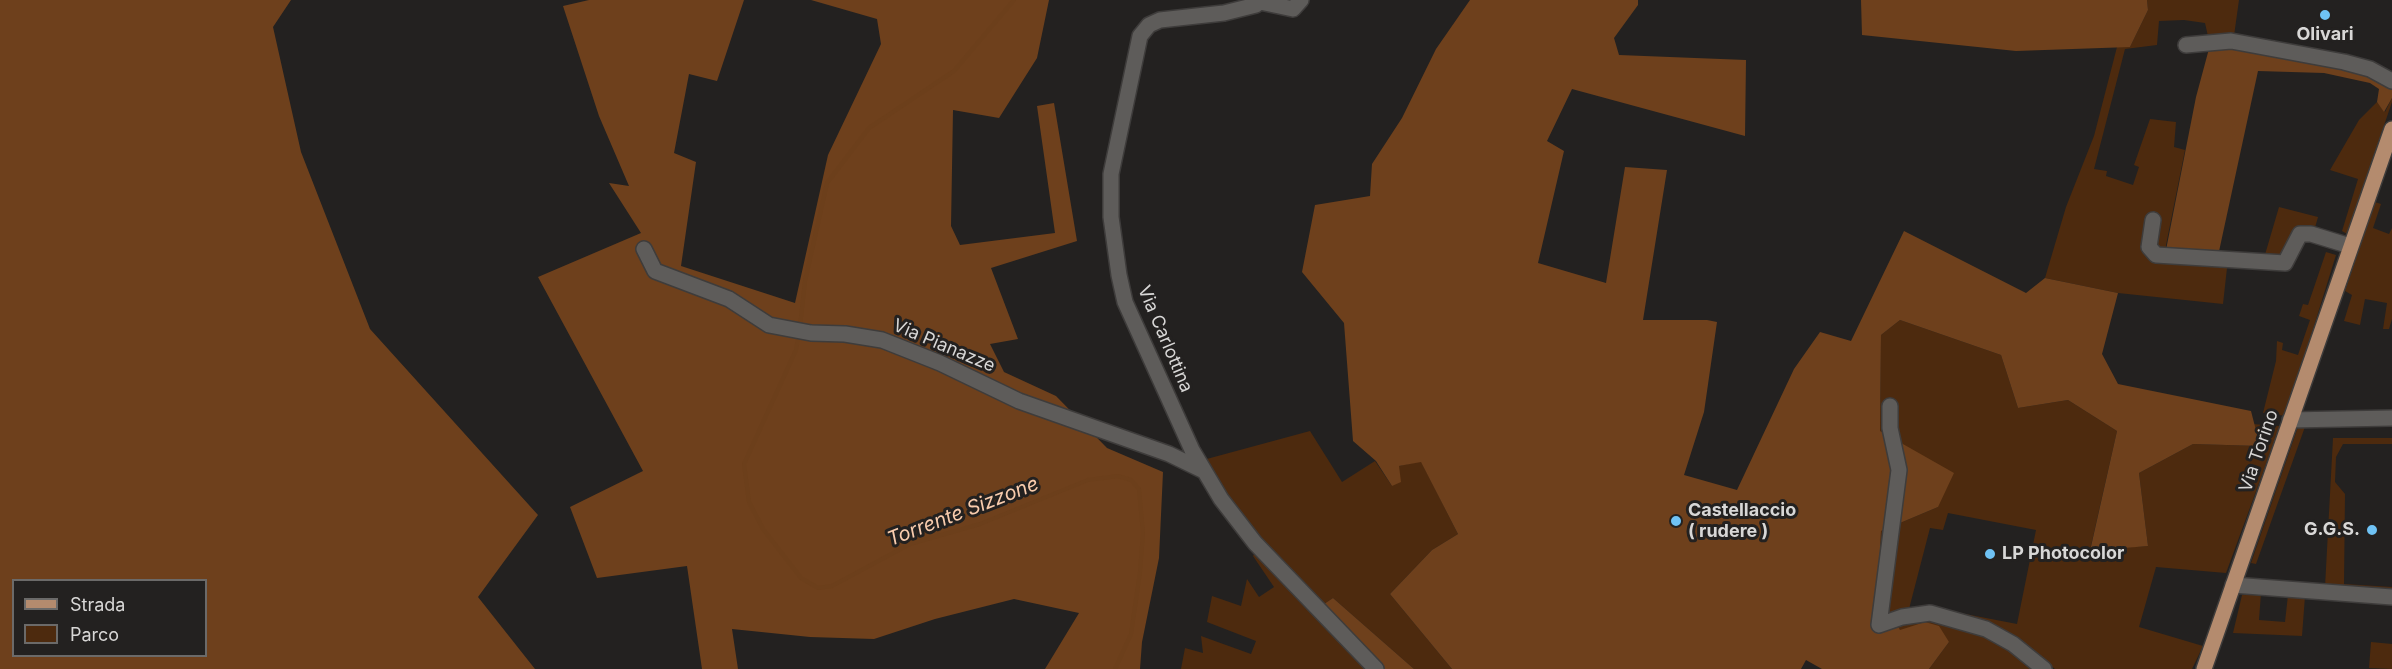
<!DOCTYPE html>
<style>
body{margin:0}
#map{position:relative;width:2392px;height:669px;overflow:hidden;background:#232120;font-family:Inter,sans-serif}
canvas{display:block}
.legend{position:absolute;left:12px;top:579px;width:195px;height:78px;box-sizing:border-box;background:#232120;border:2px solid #6b6a69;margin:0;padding:8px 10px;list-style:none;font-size:18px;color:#d8d7d6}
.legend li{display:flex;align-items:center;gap:12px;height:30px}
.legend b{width:30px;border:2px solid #6b6a69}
</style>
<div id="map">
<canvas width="2392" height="669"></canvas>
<ul class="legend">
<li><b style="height:8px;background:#b48b6e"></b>Strada</li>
<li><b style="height:16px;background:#4d2a0e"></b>Parco</li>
</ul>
</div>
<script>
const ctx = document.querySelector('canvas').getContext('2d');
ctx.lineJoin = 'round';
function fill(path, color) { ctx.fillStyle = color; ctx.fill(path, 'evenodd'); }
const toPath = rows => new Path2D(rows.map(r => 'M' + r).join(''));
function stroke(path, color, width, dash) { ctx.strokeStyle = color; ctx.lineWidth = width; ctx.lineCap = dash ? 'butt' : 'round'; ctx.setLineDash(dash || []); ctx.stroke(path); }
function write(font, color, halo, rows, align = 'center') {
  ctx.font = font + ' Inter,sans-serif'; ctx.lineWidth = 6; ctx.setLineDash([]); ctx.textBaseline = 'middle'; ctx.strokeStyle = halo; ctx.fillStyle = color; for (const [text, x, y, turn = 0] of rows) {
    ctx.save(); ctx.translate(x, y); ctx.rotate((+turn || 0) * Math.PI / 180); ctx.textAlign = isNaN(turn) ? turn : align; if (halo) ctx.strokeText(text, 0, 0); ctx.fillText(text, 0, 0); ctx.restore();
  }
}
const green = toPath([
 [2147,0,2239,0,2233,43,2210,45,2205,23,2184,20,2159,21,2157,45,2125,49,2094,169,2107,171,2106,176,2133,185,2139,167,2134,165,2150,119,2176,122,2174,147,2185,150,2166,245,2166,262,2227,268,2223,304,2118,293,2045,278,2066,207,2094,136,2117,47,2130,47,2148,10],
 [2392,98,2392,102,2347,234,2342,231,2358,179,2330,170,2359,120,2377,102,2385,112],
 [2375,202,2381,204,2373,228,2389,234,2392,228,2392,319,2389,329,2383,329,2387,303,2365,299,2360,325,2344,321,2352,295,2345,291],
 [2279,207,2318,217,2314,231,2283,257,2264,258],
 [2326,252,2336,255,2286,416,2263,413,2276,361,2277,341,2283,343,2282,350,2298,355,2310,320,2299,316,2303,304,2308,305],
 [1900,320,2001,355,2018,408,2068,400,2117,431,2090,550,2148,546,2139,473,2193,444,2259,446,2252,424,2280,426,2226,573,2156,567,2139,627,2203,646,2192,669,2055,669,2032,651,1955,612,2017,624,2036,530,1948,513,1943,530,1930,528,1909,609,1946,624,1985,635,2012,649,2033,669,1929,669,1949,642,1900,631,1888,608,1879,572,1881,531,1938,507,1880,431,1881,335],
 [2299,424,2306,424,2256,564,2251,563],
 [1310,431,1342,482,1375,461,1392,486,1399,466,1421,461,1458,534,1432,550,1390,594,1452,669,1414,669,1333,598,1321,606,1259,544,1203,460],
 [2333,438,2392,438,2392,444,2343,444,2336,457,2335,482,2345,494,2344,584,2392,587,2392,593,2325,587],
 [1257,550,1373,669,1181,669,1185,648,1203,653,1201,636,1251,654,1256,641,1207,622,1212,596,1241,606,1247,579,1259,597,1274,587,1253,556],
 [2261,593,2259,620,2285,622,2288,595,2305,596,2302,636,2233,633,2242,595],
 [2371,642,2392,644,2392,669,2369,668]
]);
const forest = toPath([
 [0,0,291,0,273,27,301,152,370,329,538,515,478,597,535,669,0,669],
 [14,580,206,580,206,656,14,656],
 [589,0,744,0,717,81,689,74,674,153,696,162,681,266,795,303,828,155,881,44,877,19,811,0,1049,0,1037,58,999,118,953,110,951,226,960,245,1055,233,1037,106,1054,103,1077,241,991,268,1018,339,990,344,1004,372,1056,396,1107,448,1163,472,1159,558,1142,642,1140,669,1045,669,1079,613,1014,599,935,619,874,639,810,637,732,629,738,669,702,669,687,566,597,578,570,507,643,471,538,277,641,233,609,183,629,186,599,116,563,6],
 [1470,0,1638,0,1638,5,1614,38,1619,55,1746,60,1745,136,1572,89,1547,141,1564,151,1538,263,1606,283,1625,167,1667,170,1643,320,1707,320,1717,322,1704,412,1684,475,1737,490,1794,369,1820,332,1851,341,1904,231,2026,293,2045,278,2118,293,2102,354,2118,384,2251,411,2260,446,2193,444,2139,473,2148,546,2090,551,2117,431,2068,400,2018,408,2001,355,1900,320,1881,335,1880,431,1954,473,1938,507,1881,531,1879,572,1888,608,1900,630,1925,622,1939,626,1949,642,1929,669,1822,669,1806,660,1801,669,1452,669,1390,594,1432,550,1458,534,1421,462,1399,466,1401,482,1392,486,1376,461,1353,441,1344,323,1302,272,1315,205,1370,196,1372,164,1402,118,1436,49],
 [1861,0,2147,0,2148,10,2130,47,2016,51,1862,35],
 [2210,45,2343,65,2392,86,2392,98,2384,112,2377,102,2379,89,2370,83,2324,73,2258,71,2218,256,2166,250,2196,97],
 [1333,598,1414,669,1381,669,1321,606]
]);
const stream = toPath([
 [800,326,805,281,827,183,869,128,954,71,1014,0],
 [799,333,796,350,744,464,749,502,763,529,801,578,818,588,832,586,910,544,980,524,1088,480,1118,476,1131,480,1139,489,1143,533,1140,572,1131,634,1115,669]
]);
const minor = toPath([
 [1261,0,1256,5,1224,13,1160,20,1149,25,1140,36,1111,174,1111,217,1119,275,1125,302,1149,355,1192,450,1221,499,1255,543,1376,669],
 [1260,2,1293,9,1301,0],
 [2186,45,2231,41,2344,62,2370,69,2392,81],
 [2153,220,2149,247,2156,255,2285,263,2300,234,2311,234,2350,246],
 [644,249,655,271,729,299,769,325,811,333,845,334,882,340,940,363,1019,401,1169,454,1204,471],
 [1890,406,1890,428,1899,470,1879,625,1902,617,1930,613,1986,629,2013,644,2044,669],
 [2290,420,2392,418],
 [2233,585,2392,597]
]);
const major = toPath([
 [2204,669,2392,129]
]);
const markers = [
 [2325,15,6,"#6fc2f4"],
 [1676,521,6,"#6fc2f4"],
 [2372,530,6,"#6fc2f4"],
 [1990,554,6,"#6fc2f4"]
];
const poiNames = [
 ["Olivari",2325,35,"center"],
 ["Castellaccio",1688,511],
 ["( rudere )",1688,532],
 ["G.G.S.",2360,530,"right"],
 ["LP Photocolor",2002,554]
];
const streetNames = [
 ["Via Carlottina",1165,339,67],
 ["Via Pianazze",944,346,23],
 ["Via Torino",2259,451,-71]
];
const waterNames = [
 ["Torrente Sizzone",963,512,-21]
];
fill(green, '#4d2a0e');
fill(forest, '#6e401c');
stroke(stream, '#6c3f1b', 4);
stroke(minor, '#3e3c3b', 18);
stroke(major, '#3e3c3b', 18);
stroke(minor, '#5e5c5a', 15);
stroke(major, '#b48b6e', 15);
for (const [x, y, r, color] of markers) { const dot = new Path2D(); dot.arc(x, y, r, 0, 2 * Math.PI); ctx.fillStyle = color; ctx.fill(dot); stroke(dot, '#232120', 2); }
write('bold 18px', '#d8d7d6', '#232120', poiNames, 'left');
write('18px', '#d8d7d6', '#232120', streetNames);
write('italic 20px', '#f9ccad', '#232120', waterNames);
</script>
